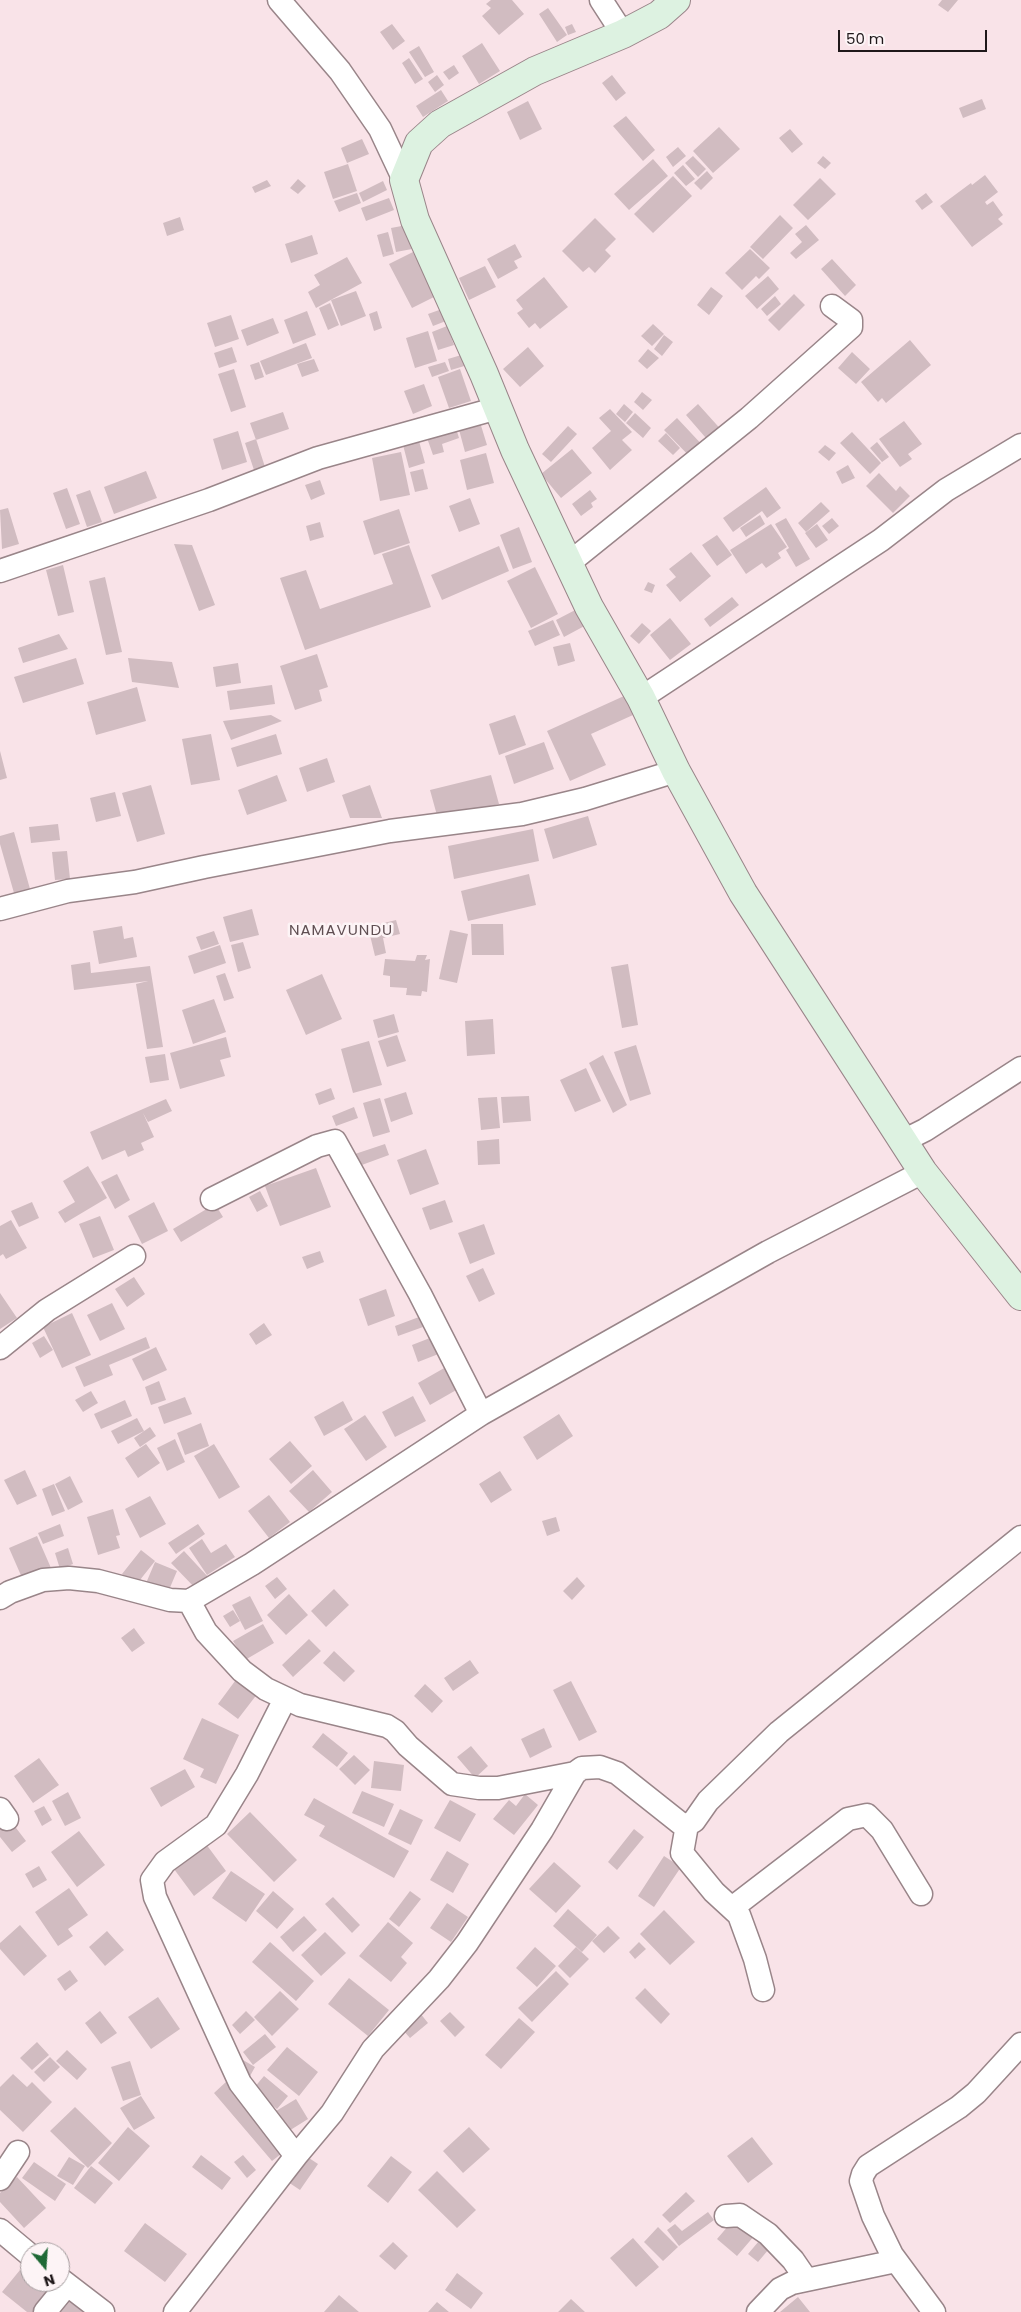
<!DOCTYPE html>
<style>
body{margin:0}
#map{position:relative;width:1021px;height:2312px;overflow:hidden;background:#f9e3e8;font-family:Poppins,sans-serif}
canvas{display:block}
.north{position:absolute;left:20px;top:2242px;width:50px;height:50px;box-sizing:border-box;background:#fdf4f6;border:1px solid #a49c9e;border-radius:50%;rotate:162deg;font-size:14px;font-weight:700;line-height:20px;text-align:center;color:#1f181a}
.north::after{content:'';display:block;margin:auto;width:18px;height:22px;background:#1f6936;clip-path:polygon(50% 0,100% 100%,50% 72%,0 100%)}
.scale{position:absolute;left:838px;top:30px;width:149px;height:22px;box-sizing:border-box;border:2px solid #1f181a;border-top:0;padding-left:6px;font-size:15px;line-height:18px;white-space:nowrap;color:#1f181a;-webkit-text-stroke:4px #fdf4f6;paint-order:stroke}
</style>
<div id="map">
<canvas width="1021" height="2312"></canvas>
<div class="north">N</div>
<div class="scale">50 m</div>
</div>
<script>
const ctx = document.querySelector('canvas').getContext('2d');
ctx.lineJoin = 'round';
function fill(path, color) { ctx.fillStyle = color; ctx.fill(path, 'evenodd'); }
const toPath = rows => new Path2D(rows.map(r => 'M' + r).join(''));
function stroke(path, color, width, dash) { ctx.strokeStyle = color; ctx.lineWidth = width; ctx.lineCap = dash ? 'butt' : 'round'; ctx.setLineDash(dash || []); ctx.stroke(path); }
function write(font, color, halo, rows, align = 'center') {
  ctx.font = font + ' Poppins,sans-serif'; ctx.lineWidth = 5; ctx.setLineDash([]); ctx.textBaseline = 'middle'; ctx.strokeStyle = halo; ctx.fillStyle = color; for (const [text, x, y, turn = 0] of rows) {
    ctx.save(); ctx.translate(x, y); ctx.rotate((+turn || 0) * Math.PI / 180); ctx.textAlign = isNaN(turn) ? turn : align; if (halo) ctx.strokeText(text, 0, 0); ctx.fillText(text, 0, 0); ctx.restore();
  }
}
const building = toPath([
 [491,0,512,0,524,14,499,35,482,16,491,8,486,4],
 [942,0,958,0,948,12,938,5],
 [548,8,567,35,557,42,539,14],
 [392,24,405,41,393,50,380,32],
 [572,24,576,32,568,35,565,27],
 [482,43,500,71,479,84,462,56],
 [419,46,434,72,425,77,409,52],
 [409,58,423,79,415,84,402,63],
 [454,65,459,73,449,80,443,72],
 [437,75,444,85,435,92,428,82],
 [612,75,626,93,616,101,602,83],
 [441,90,448,101,423,117,416,106],
 [982,99,986,109,963,118,959,108],
 [528,101,542,129,520,140,507,112],
 [626,116,655,150,643,161,613,126],
 [719,127,740,149,713,173,693,151],
 [790,129,803,144,792,153,779,138],
 [362,139,369,154,347,163,341,148],
 [678,147,686,156,673,167,666,157],
 [693,156,706,169,698,177,685,163],
 [823,156,831,163,825,169,817,163],
 [653,159,668,176,629,210,614,194],
 [348,164,357,191,333,199,324,172],
 [683,165,695,179,686,186,674,173],
 [707,171,713,178,701,190,694,183],
 [985,175,998,192,985,202,987,205,993,201,1003,215,998,219,1003,224,972,247,940,206,971,183,972,185],
 [673,176,692,196,653,233,634,214],
 [820,178,836,194,808,220,793,205],
 [298,179,306,186,298,194,290,188],
 [267,180,271,186,255,193,252,187],
 [383,181,387,190,363,202,359,193],
 [357,193,361,203,339,212,334,201],
 [926,193,933,202,922,210,915,201],
 [389,198,394,210,366,221,361,208],
 [780,215,793,228,763,259,750,247],
 [180,217,184,230,167,236,163,223],
 [595,218,616,239,605,250,611,256,595,273,589,267,583,272,562,251],
 [407,225,412,249,396,252,391,228],
 [806,225,819,240,796,259,790,253,802,242,795,234],
 [388,232,394,254,383,257,377,235],
 [312,235,318,254,291,263,285,244],
 [515,244,522,257,514,261,518,268,498,279,487,259],
 [750,249,770,268,759,279,756,276,742,290,725,273],
 [413,252,436,296,412,308,389,264],
 [347,257,362,283,316,308,308,292,320,285,314,275],
 [832,259,856,285,845,296,821,269],
 [485,266,496,287,469,300,459,278],
 [768,276,779,289,757,309,745,296],
 [544,277,568,307,540,329,535,323,529,328,517,313,523,309,516,300],
 [711,287,723,296,709,315,697,305],
 [356,291,366,316,341,326,331,300],
 [794,294,805,305,779,331,768,320],
 [775,296,781,304,767,316,761,309],
 [330,303,339,325,328,330,319,308],
 [442,309,446,321,433,326,428,314],
 [307,311,316,335,293,344,284,320],
 [377,311,382,328,374,331,369,314],
 [231,315,239,339,215,347,207,323],
 [273,318,279,333,247,346,241,330],
 [653,324,664,334,652,346,641,336],
 [447,326,454,345,438,350,432,332],
 [428,331,437,361,415,368,406,338],
 [664,335,673,342,662,356,654,349],
 [910,340,931,365,886,403,882,398,878,402,861,382],
 [306,343,312,358,266,375,260,361],
 [232,347,237,362,219,368,214,353],
 [528,347,544,366,520,387,503,369],
 [648,349,659,358,647,369,638,361],
 [852,352,870,369,856,384,838,368],
 [468,353,471,364,451,370,448,359],
 [314,359,319,371,302,377,297,364],
 [259,362,264,377,255,380,250,365],
 [445,362,449,371,432,377,428,367],
 [234,369,246,407,231,412,218,374],
 [460,369,471,401,449,408,438,377],
 [424,384,432,406,413,414,404,391],
 [642,392,652,400,643,410,634,402],
 [624,404,633,412,625,422,616,414],
 [698,404,725,434,712,445,686,415],
 [610,409,632,432,622,440,632,450,610,470,592,448,611,431,599,418],
 [283,412,289,429,256,440,250,423],
 [635,413,651,428,643,438,626,423],
 [677,418,706,449,694,461,664,430],
 [479,419,487,445,465,452,458,426],
 [904,421,922,444,908,454,912,459,900,467,879,439],
 [455,425,459,438,442,444,444,452,433,455,426,435],
 [568,426,577,434,551,462,542,454],
 [238,431,247,462,222,470,213,439],
 [852,432,881,463,870,474,840,443],
 [666,433,680,448,673,455,658,441],
 [256,439,265,467,254,470,245,443],
 [419,441,425,463,409,468,403,445],
 [877,442,889,457,882,462,870,448],
 [825,445,836,453,829,461,818,452],
 [572,449,592,473,561,498,541,474],
 [401,452,410,495,380,501,372,458],
 [486,453,494,483,467,490,460,460],
 [848,465,855,478,842,484,836,472],
 [423,469,428,489,415,492,410,472],
 [146,471,157,498,114,514,104,487],
 [879,473,896,491,900,486,910,496,893,513,866,486],
 [320,480,325,494,311,500,305,485],
 [766,487,781,508,767,518,762,511,733,532,723,518],
 [67,488,80,524,66,529,53,493],
 [90,490,102,522,87,527,76,495],
 [590,490,597,499,591,503,593,507,581,516,572,504],
 [470,498,480,524,459,532,449,506],
 [821,502,830,511,806,532,798,523],
 [8,508,19,544,2,549,0,510],
 [399,509,410,543,374,555,363,521],
 [760,515,765,524,746,537,740,528],
 [786,518,810,559,796,567,786,550,789,548,775,524],
 [832,518,839,526,829,534,822,526],
 [320,522,324,537,310,541,306,526],
 [771,524,787,547,778,553,781,558,766,568,762,563,746,574,730,550],
 [817,524,828,540,816,548,805,533],
 [519,527,532,562,513,569,500,535],
 [717,535,732,555,717,566,702,545],
 [174,544,192,545,215,605,199,611],
 [409,545,431,607,305,650,280,578,306,570,320,609,393,584,382,554],
 [499,546,509,571,442,600,431,575],
 [691,552,711,576,680,602,666,585,676,577,669,569],
 [63,565,74,612,58,616,46,570],
 [535,567,558,614,531,628,507,581],
 [105,577,122,652,106,655,89,581],
 [648,582,655,585,652,593,644,590],
 [732,597,739,605,710,627,704,619],
 [581,607,590,623,564,637,556,620],
 [670,618,691,644,670,660,650,635],
 [553,620,560,635,535,646,528,631],
 [642,623,651,631,639,644,630,636],
 [59,634,68,649,23,663,18,648],
 [570,643,575,661,558,666,553,647],
 [317,654,328,687,319,690,322,701,295,710,280,666],
 [76,658,84,684,23,703,14,677],
 [128,658,172,662,179,688,132,682],
 [238,663,241,683,216,687,213,667],
 [272,685,275,704,230,710,227,691],
 [137,687,146,721,96,735,87,702],
 [624,696,633,715,591,734,606,765,570,781,547,731],
 [271,715,282,721,231,740,223,721],
 [515,715,526,745,499,755,489,724],
 [211,734,220,780,191,785,182,739],
 [276,734,282,754,237,767,231,748],
 [544,742,554,769,514,784,505,756],
 [0,751,7,778,0,780],
 [327,758,335,782,307,792,299,768],
 [277,775,287,801,247,815,238,790],
 [491,775,499,804,438,819,430,790],
 [151,785,165,834,137,842,122,793],
 [370,785,382,818,350,818,342,795],
 [115,792,121,816,96,822,90,798],
 [588,816,597,845,553,859,544,829],
 [58,824,60,840,31,843,29,827],
 [533,829,539,861,454,879,448,846],
 [14,832,30,889,14,893,0,844,0,836],
 [67,851,70,879,55,880,52,852],
 [529,874,536,905,468,921,461,891],
 [252,909,259,935,230,942,223,917],
 [396,920,400,934,383,938,386,953,375,956,368,927],
 [471,924,503,924,504,955,472,955],
 [122,926,124,939,133,937,137,957,99,964,93,931],
 [450,930,468,934,457,983,439,979],
 [214,931,219,944,201,950,196,937],
 [243,942,251,968,238,972,231,945],
 [220,945,226,963,194,974,188,956],
 [417,955,427,955,425,960,430,959,427,992,422,991,421,996,406,995,407,988,390,987,390,976,383,975,385,959,415,961],
 [90,962,91,973,150,966,163,1047,147,1049,136,984,148,981,74,990,71,965],
 [628,964,638,1025,622,1028,611,967],
 [225,973,234,998,224,1001,216,976],
 [322,974,342,1019,306,1035,286,990],
 [214,999,226,1032,193,1044,182,1010],
 [394,1014,399,1032,378,1038,373,1020],
 [493,1019,495,1054,467,1056,465,1021],
 [397,1035,406,1061,387,1067,378,1041],
 [226,1037,231,1057,220,1060,225,1076,180,1089,170,1053],
 [369,1041,382,1085,353,1093,341,1049],
 [636,1045,651,1094,630,1101,614,1052],
 [165,1054,169,1080,150,1083,145,1057],
 [603,1055,627,1105,613,1113,589,1063],
 [586,1068,601,1101,575,1112,560,1080],
 [331,1088,335,1099,319,1105,315,1094],
 [406,1092,413,1114,391,1122,384,1099],
 [529,1096,531,1121,503,1123,501,1097],
 [497,1097,500,1128,481,1130,478,1098],
 [380,1098,390,1132,373,1137,363,1103],
 [166,1099,172,1111,148,1122,143,1113,154,1137,141,1143,144,1150,128,1157,125,1150,102,1160,90,1132],
 [354,1107,358,1118,336,1126,332,1116],
 [499,1139,500,1164,478,1165,477,1141],
 [385,1144,389,1155,359,1166,355,1154],
 [426,1149,439,1184,410,1195,397,1160],
 [88,1166,107,1198,65,1223,58,1212,75,1202,63,1181],
 [316,1168,331,1207,280,1226,265,1186],
 [117,1174,130,1200,115,1209,101,1182],
 [260,1191,268,1206,257,1212,249,1197],
 [445,1200,453,1222,430,1230,422,1208],
 [32,1202,39,1218,19,1227,11,1211],
 [154,1202,168,1231,142,1244,128,1216],
 [215,1204,223,1217,181,1242,173,1229],
 [100,1216,114,1250,93,1258,79,1224],
 [11,1220,27,1248,6,1259,3,1254,0,1256,0,1226],
 [484,1224,495,1254,470,1264,458,1233],
 [320,1251,324,1262,307,1269,302,1257],
 [483,1268,495,1294,479,1302,466,1276],
 [134,1277,145,1294,127,1307,115,1289],
 [386,1289,395,1316,368,1326,359,1299],
 [0,1293,17,1318,0,1329],
 [112,1303,125,1329,100,1341,87,1315],
 [72,1313,91,1355,62,1368,43,1327],
 [419,1317,423,1327,398,1336,395,1326],
 [264,1323,272,1335,256,1345,249,1334],
 [44,1336,53,1350,40,1358,32,1343],
 [435,1336,441,1353,418,1362,412,1345],
 [146,1337,150,1348,109,1365,113,1375,84,1387,75,1367],
 [156,1347,167,1370,143,1381,132,1359],
 [446,1367,458,1389,430,1405,418,1383],
 [159,1381,166,1400,151,1405,145,1387],
 [91,1391,98,1403,83,1412,75,1400],
 [413,1396,426,1421,395,1437,382,1412],
 [185,1397,192,1414,164,1424,158,1407],
 [125,1400,132,1416,101,1429,94,1414],
 [343,1401,353,1420,324,1436,314,1417],
 [559,1414,573,1436,537,1460,523,1437],
 [365,1415,387,1447,366,1461,344,1429],
 [137,1418,144,1431,118,1444,111,1431],
 [201,1423,209,1446,185,1455,177,1433],
 [150,1427,156,1436,140,1447,134,1438],
 [175,1439,185,1462,167,1471,157,1448],
 [290,1441,312,1466,291,1484,269,1459],
 [146,1444,160,1463,138,1478,125,1458],
 [214,1444,240,1487,219,1499,194,1456],
 [25,1470,37,1496,17,1505,4,1480],
 [313,1470,332,1492,309,1512,289,1491],
 [500,1471,512,1490,491,1503,479,1484],
 [70,1476,83,1502,68,1510,55,1484],
 [54,1484,65,1511,52,1516,42,1489],
 [269,1495,290,1522,269,1538,248,1511],
 [150,1496,166,1524,140,1538,125,1509],
 [113,1509,120,1535,116,1536,120,1548,98,1555,87,1517],
 [556,1517,560,1531,547,1536,542,1521],
 [60,1524,64,1536,43,1544,38,1533],
 [198,1524,205,1534,176,1554,168,1543],
 [37,1536,51,1568,23,1580,9,1548],
 [202,1539,211,1553,226,1544,235,1557,207,1575,189,1548],
 [68,1548,73,1564,60,1569,55,1553],
 [141,1550,155,1561,136,1585,122,1574],
 [184,1551,209,1578,197,1590,171,1563],
 [155,1562,177,1571,166,1597,144,1588],
 [277,1577,287,1589,275,1599,265,1586],
 [577,1577,585,1586,572,1600,563,1591],
 [334,1589,349,1605,326,1627,311,1611],
 [289,1594,308,1615,286,1635,267,1615],
 [250,1596,263,1621,245,1630,232,1605],
 [233,1610,240,1621,230,1627,223,1616],
 [263,1624,274,1643,245,1660,233,1641],
 [134,1628,145,1643,132,1652,121,1638],
 [309,1639,321,1651,293,1677,282,1665],
 [334,1651,355,1671,344,1682,323,1663],
 [470,1660,479,1673,453,1691,444,1678],
 [238,1677,258,1693,238,1719,218,1704],
 [571,1681,597,1732,579,1741,553,1690],
 [425,1684,443,1701,432,1713,414,1696],
 [202,1718,239,1735,216,1784,200,1777,204,1769,183,1759],
 [544,1728,552,1747,530,1758,521,1739],
 [323,1733,348,1753,337,1767,312,1747],
 [471,1746,488,1766,475,1778,457,1757],
 [354,1755,370,1770,355,1785,339,1769],
 [39,1758,59,1785,33,1803,14,1776],
 [374,1761,404,1765,401,1791,371,1788],
 [185,1769,195,1787,161,1807,150,1788],
 [362,1791,394,1804,384,1827,352,1813],
 [68,1792,81,1818,65,1826,52,1801],
 [525,1794,538,1805,514,1835,493,1819,509,1800,516,1806],
 [314,1798,409,1851,394,1878,319,1836,325,1826,304,1815],
 [450,1800,476,1814,460,1842,434,1828],
 [44,1806,52,1820,42,1826,34,1811],
 [400,1809,423,1820,411,1845,388,1834],
 [250,1812,297,1860,274,1882,227,1834],
 [10,1820,26,1841,12,1852,0,1837,0,1828],
 [634,1829,644,1837,617,1870,608,1862],
 [79,1831,105,1865,77,1887,51,1852],
 [203,1840,226,1871,194,1896,171,1865],
 [447,1851,469,1864,453,1893,430,1880],
 [664,1856,681,1867,654,1907,638,1896],
 [554,1862,581,1886,556,1913,529,1889],
 [39,1866,47,1880,33,1888,25,1874],
 [231,1871,265,1894,246,1922,212,1898],
 [69,1888,88,1915,68,1929,73,1936,58,1946,35,1912],
 [273,1891,294,1909,277,1929,256,1911],
 [410,1891,421,1899,399,1927,389,1919],
 [333,1897,360,1925,352,1933,325,1904],
 [447,1903,468,1917,451,1942,430,1928],
 [568,1909,597,1935,582,1952,553,1926],
 [664,1910,695,1942,670,1965,640,1934],
 [304,1916,317,1930,293,1952,280,1937],
 [388,1922,413,1943,401,1957,407,1963,391,1982,359,1956],
 [20,1925,47,1956,24,1976,0,1949,0,1943],
 [608,1926,620,1938,604,1953,592,1941],
 [107,1931,124,1950,105,1966,89,1947],
 [325,1932,346,1953,321,1976,301,1955],
 [270,1942,314,1981,296,2001,252,1962],
 [639,1942,646,1949,635,1959,629,1952],
 [535,1947,556,1966,537,1987,516,1968],
 [576,1947,589,1959,570,1978,558,1966],
 [70,1970,78,1981,65,1991,57,1979],
 [556,1971,569,1984,532,2022,518,2008],
 [349,1978,389,2010,368,2036,328,2004],
 [645,1988,670,2014,661,2024,635,1998],
 [280,1991,299,2009,272,2036,254,2017],
 [158,1997,180,2029,151,2049,128,2017],
 [100,2011,117,2033,101,2044,85,2023],
 [246,2011,255,2020,240,2034,232,2025],
 [450,2012,465,2027,455,2037,440,2021],
 [420,2013,428,2023,410,2038,402,2029],
 [519,2018,535,2032,501,2069,485,2055],
 [265,2034,276,2047,253,2065,243,2052],
 [37,2042,49,2055,32,2070,20,2058],
 [287,2047,318,2072,299,2096,267,2070],
 [67,2050,87,2069,77,2080,56,2061],
 [50,2057,60,2067,44,2082,34,2072],
 [243,2060,255,2067,250,2076,238,2069],
 [130,2061,141,2095,123,2101,111,2067],
 [13,2074,27,2087,32,2082,52,2102,23,2132,0,2110,0,2087],
 [264,2076,288,2096,277,2109,253,2089],
 [227,2081,286,2150,272,2161,214,2093],
 [141,2096,155,2118,134,2130,120,2108],
 [296,2099,308,2119,284,2134,271,2114],
 [75,2107,112,2143,88,2168,50,2131],
 [128,2127,150,2146,119,2181,98,2163],
 [469,2127,490,2149,463,2173,443,2151],
 [752,2137,773,2164,748,2183,727,2156],
 [201,2155,231,2178,222,2190,192,2167],
 [243,2155,256,2170,247,2178,234,2162],
 [306,2156,318,2164,300,2190,288,2182],
 [391,2156,412,2172,388,2203,367,2186],
 [69,2157,85,2166,73,2185,57,2176],
 [34,2162,66,2184,55,2201,22,2178],
 [91,2166,113,2183,95,2204,74,2188],
 [437,2171,476,2210,457,2228,418,2190],
 [17,2177,46,2208,24,2228,0,2202,0,2193],
 [686,2192,695,2201,670,2223,662,2215],
 [708,2212,714,2220,679,2246,667,2230,675,2224,682,2231],
 [735,2218,755,2235,737,2256,717,2239],
 [145,2223,187,2254,165,2282,124,2251],
 [658,2227,678,2247,663,2261,644,2242],
 [764,2235,774,2243,758,2262,748,2254],
 [633,2238,659,2267,636,2287,610,2258],
 [393,2242,408,2256,395,2270,379,2256],
 [20,2270,30,2279,30,2282,34,2282,52,2296,39,2312,27,2312,2,2292],
 [457,2273,483,2293,471,2309,445,2290],
 [339,2295,359,2312,324,2312],
 [798,2297,810,2312,780,2312],
 [571,2299,585,2312,558,2312],
 [71,2300,83,2311,82,2312,61,2312],
 [437,2302,449,2312,428,2312]
]);
const street = toPath([
 [279,0,340,71,380,129,404,180],
 [601,0,623,34],
 [569,563,749,418,851,327,851,320,832,306],
 [0,571,209,500,318,458,498,408],
 [641,698,881,540,946,490,1021,445],
 [0,909,68,891,135,882,204,867,390,831,522,814,585,799,676,771],
 [903,1141,925,1130,1021,1068],
 [212,1199,317,1146,335,1141,420,1294,481,1414],
 [0,1348,47,1310,134,1256],
 [0,1598,10,1592,43,1580,69,1578,98,1581,170,1600,189,1601,252,1564,481,1414,768,1252,923,1172],
 [189,1601,206,1632,242,1671,266,1689,300,1705,387,1726,395,1731,408,1746,452,1784,479,1788,498,1788,575,1773],
 [285,1699,247,1774,216,1825,165,1862,152,1880,155,1897,240,2083,296,2156],
 [0,1809,7,1819],
 [687,1825,682,1853,714,1892,739,1915,755,1959,763,1990],
 [732,1908,848,1819,867,1815,882,1830,921,1894],
 [0,2179,18,2152],
 [726,2216,740,2215,768,2234,793,2260,806,2279],
 [0,2230,30,2255],
 [60,2279,103,2312],
 [45,2312,67,2285],
 [175,2312,296,2156,332,2113,373,2049,439,1979,467,1943,542,1830,575,1773,582,1768,600,1767,617,1773,680,1823,687,1825,694,1821,708,1801,779,1732,1021,1537],
 [758,2312,780,2289,792,2283,896,2261],
 [934,2312,892,2255,873,2216,861,2181,863,2174,868,2166,959,2107,976,2093,1021,2044]
]);
const secondary = toPath([
 [676,0,659,15,623,34,535,71,440,124,419,143,404,180,415,220,484,374,515,450,589,607,641,698,676,771,743,893,923,1172,1021,1296]
]);
const quarterNames = [
 ["NAMAVUNDU",341,931]
];
fill(building, '#d1bcc1');
stroke(street, '#998589', 25);
stroke(secondary, '#998589', 30);
stroke(street, '#fff', 22);
stroke(secondary, '#ddf2e1', 28);
ctx.letterSpacing = '1px';
write('15px', '#604f53', '#fdf4f6', quarterNames);
ctx.letterSpacing = '0px';
</script>
